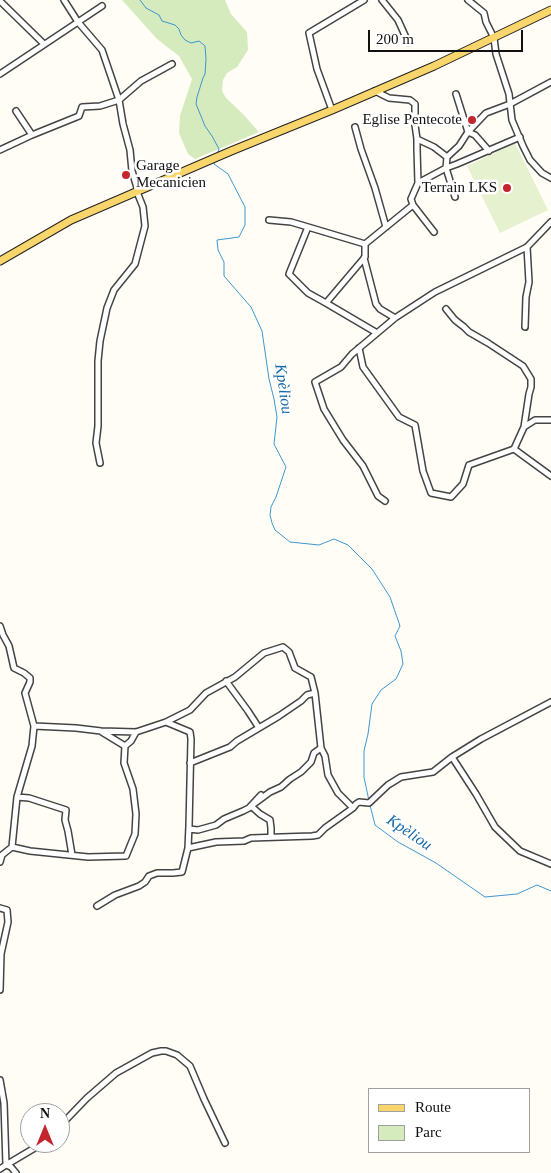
<!DOCTYPE html>
<meta charset="utf-8">
<style>
body{margin:0}
#map{position:relative;width:551px;height:1173px;overflow:hidden;background:#fffdf5;font-family:Georgia,serif}
canvas{display:block}
.legend{position:absolute;left:368px;top:1088px;width:162px;height:65px;box-sizing:border-box;background:#fff;border:1px solid #a0a0a0;margin:0;padding:6px 9px;list-style:none;font-size:15px;color:#111}
.legend li{display:flex;align-items:center;gap:10px;height:25px}
.legend b{width:25px;border:1px solid #a0a0a0}
.north{position:absolute;left:20px;top:1103px;width:50px;height:50px;box-sizing:border-box;background:#fff;border:1px solid #a0a0a0;border-radius:50%;rotate:0deg;font-size:14px;font-weight:700;line-height:20px;text-align:center;color:#111}
.north::after{content:'';display:block;margin:auto;width:18px;height:22px;background:#c4262e;clip-path:polygon(50% 0,100% 100%,50% 72%,0 100%)}
.scale{position:absolute;left:368px;top:30px;width:155px;height:22px;box-sizing:border-box;border:2px solid #111;border-top:0;padding-left:6px;font-size:15px;line-height:18px;white-space:nowrap;color:#111;-webkit-text-stroke:4px #fff;paint-order:stroke}
</style>
<div id="map">
<canvas width="551" height="1173"></canvas>
<ul class="legend">
<li><b style="height:6px;background:#f9d66b"></b>Route</li>
<li><b style="height:14px;background:#d5ebbd"></b>Parc</li>
</ul>
<div class="north">N</div>
<div class="scale">200 m</div>
</div>
<script>
const ctx = document.querySelector('canvas').getContext('2d');
ctx.lineJoin = 'round';
function fill(path, color) { ctx.fillStyle = color; ctx.fill(path, 'evenodd'); }
const toPath = rows => new Path2D(rows.map(r => 'M' + r).join(''));
function stroke(path, color, width, dash) { ctx.strokeStyle = color; ctx.lineWidth = width; ctx.lineCap = dash ? 'butt' : 'round'; ctx.setLineDash(dash || []); ctx.stroke(path); }
function write(font, color, halo, rows, align = 'center') {
  ctx.font = font + ' Georgia,serif'; ctx.lineWidth = 5; ctx.setLineDash([]); ctx.textBaseline = 'middle'; ctx.strokeStyle = halo; ctx.fillStyle = color; for (const [text, x, y, turn = 0] of rows) {
    ctx.save(); ctx.translate(x, y); ctx.rotate((+turn || 0) * Math.PI / 180); ctx.textAlign = isNaN(turn) ? turn : align; if (halo) ctx.strokeText(text, 0, 0); ctx.fillText(text, 0, 0); ctx.restore();
  }
}
const green = toPath([
 [122,0,225,0,231,14,247,32,248,50,237,67,227,73,223,80,222,91,226,98,242,113,259,132,195,159,188,154,179,133,180,116,192,79,179,56,157,39]
]);
const pitch = toPath([
 [515,143,548,210,500,233,467,166]
]);
const stream = toPath([
 [140,0,146,8,159,15,162,21,175,25,179,29,181,35,185,40,191,43,199,41,205,46,206,59,205,74,203,78,197,97,196,104,205,126,212,136,219,149,217,154],
 [215,160,214,164,228,174,245,207,245,225,239,237,217,240,218,250,224,262,224,276,251,307,262,331,269,379,274,399,277,417,274,444,286,467,276,497,271,507,270,515,272,523,275,530,290,542,319,545,334,539,348,545,372,569,390,597,400,626,395,636,401,651,403,664,396,679,381,690,372,704,368,734,364,751,364,777,369,801],
 [370,805,375,825,398,842,436,863,485,897,517,894,537,885,551,891]
]);
const minor = toPath([
 [64,0,78,22,102,50,119,100,123,124,130,150,132,171,138,191],
 [382,0,398,20,408,42],
 [468,0,484,13,486,22,494,38,496,54,509,94,512,120,523,146,530,160,542,173,551,178],
 [0,1,44,44],
 [0,74,102,6],
 [375,91,389,98,410,100,415,104,415,125,417,139,417,149,418,183],
 [456,94,468,132],
 [332,110,317,69,309,33,364,0],
 [16,111,32,135],
 [355,127,361,149,375,188,386,227],
 [468,132,475,135,489,151],
 [417,139,434,147,447,157],
 [0,150,32,135,79,116,82,107,100,106,119,100,141,81,172,64],
 [455,197,446,168,447,157,459,146,468,132,486,113,510,104,551,82],
 [413,205,434,232],
 [269,220,291,222,308,227],
 [364,258,376,304,380,309,395,318],
 [326,303,308,293,289,274,308,227,365,244],
 [525,327,526,297,529,282,527,247],
 [377,333,326,303,365,257,365,244,413,205,411,199,418,183,446,168,457,164,520,137],
 [359,348,363,367,399,417,415,425,423,471,431,493,451,497,463,484,469,465,514,449,524,427,529,394,531,387,531,379,523,366,488,343,469,332,464,327,455,320,446,309],
 [524,427,535,420,551,420],
 [514,449,551,476],
 [100,463,96,443,98,426,98,361,100,341,107,308,114,290,135,264,145,226,143,207,137,192],
 [385,501,378,496,363,466,343,440,324,409,315,382,341,367,352,354,395,318,435,292,527,247,551,222],
 [0,626,3,635,9,646,14,668,24,673,30,678,30,682,25,693,34,726,32,746,17,797,12,847,2,855,0,862],
 [226,681,248,711,259,728],
 [551,702,481,739,452,757,476,794,495,827,520,851,551,864],
 [166,722,190,710,206,693,235,677,264,653,283,647,289,652,295,668,311,677,315,693,321,748,325,756,328,775,338,793,353,808],
 [34,726,76,728,101,731,136,732,166,722,190,732,191,739,189,826,188,848,182,872,173,873,157,873,149,876,145,882,139,886,115,895,97,906],
 [125,746,131,741,136,732],
 [190,763,230,747,237,741,279,716,301,701,307,695,315,693],
 [17,797,29,798,66,810,65,820,68,831,72,855],
 [189,829,198,830,216,825,224,819,243,811,249,808,261,795],
 [271,837,271,828,270,820,260,814,251,806,270,792,281,787,290,779,301,772,311,762,314,753,321,748],
 [12,847,30,851,88,857,126,856,135,834,136,814,133,789,124,763,125,746,102,732],
 [188,848,216,842,244,841,251,838,312,836,318,835,325,828,353,808,356,804,359,802,369,803,388,785,401,777,433,772,452,757],
 [0,908,7,910,8,922,1,954,0,990],
 [0,1080,4,1103,6,1165,43,1143],
 [60,1126,87,1098,116,1073,152,1053,161,1051,166,1051,177,1055,190,1066,204,1099,225,1143],
 [0,1169,6,1165,11,1167,16,1173]
]);
const major = toPath([
 [0,261,71,220,231,151,332,110,434,66,551,10]
]);
const markers = [
 [472,120,5,"#c4262e"],
 [126,175,5,"#c4262e"],
 [507,188,5,"#c4262e"]
];
const poiNames = [
 ["Eglise Pentecote",462,120],
 ["Garage",136,166,"left"],
 ["Mecanicien",136,183,"left"],
 ["Terrain LKS",497,188]
];
const waterNames = [
 ["Kpèliou",283,389,82],
 ["Kpèliou",409,833,34]
];
fill(green, '#d5ebbd');
fill(pitch, '#e6f2cf');
stroke(stream, '#3f96cf', 1);
stroke(minor, '#444', 8);
stroke(major, '#222', 9);
stroke(minor, '#fff', 5);
stroke(major, '#f9d66b', 7);
for (const [x, y, r, color] of markers) { const dot = new Path2D(); dot.arc(x, y, r, 0, 2 * Math.PI); ctx.fillStyle = color; ctx.fill(dot); stroke(dot, '#fff', 2); }
write('15px', '#111', '#fff', poiNames, 'right');
write('italic 16px', '#1768a6', '#fff', waterNames);
</script>
